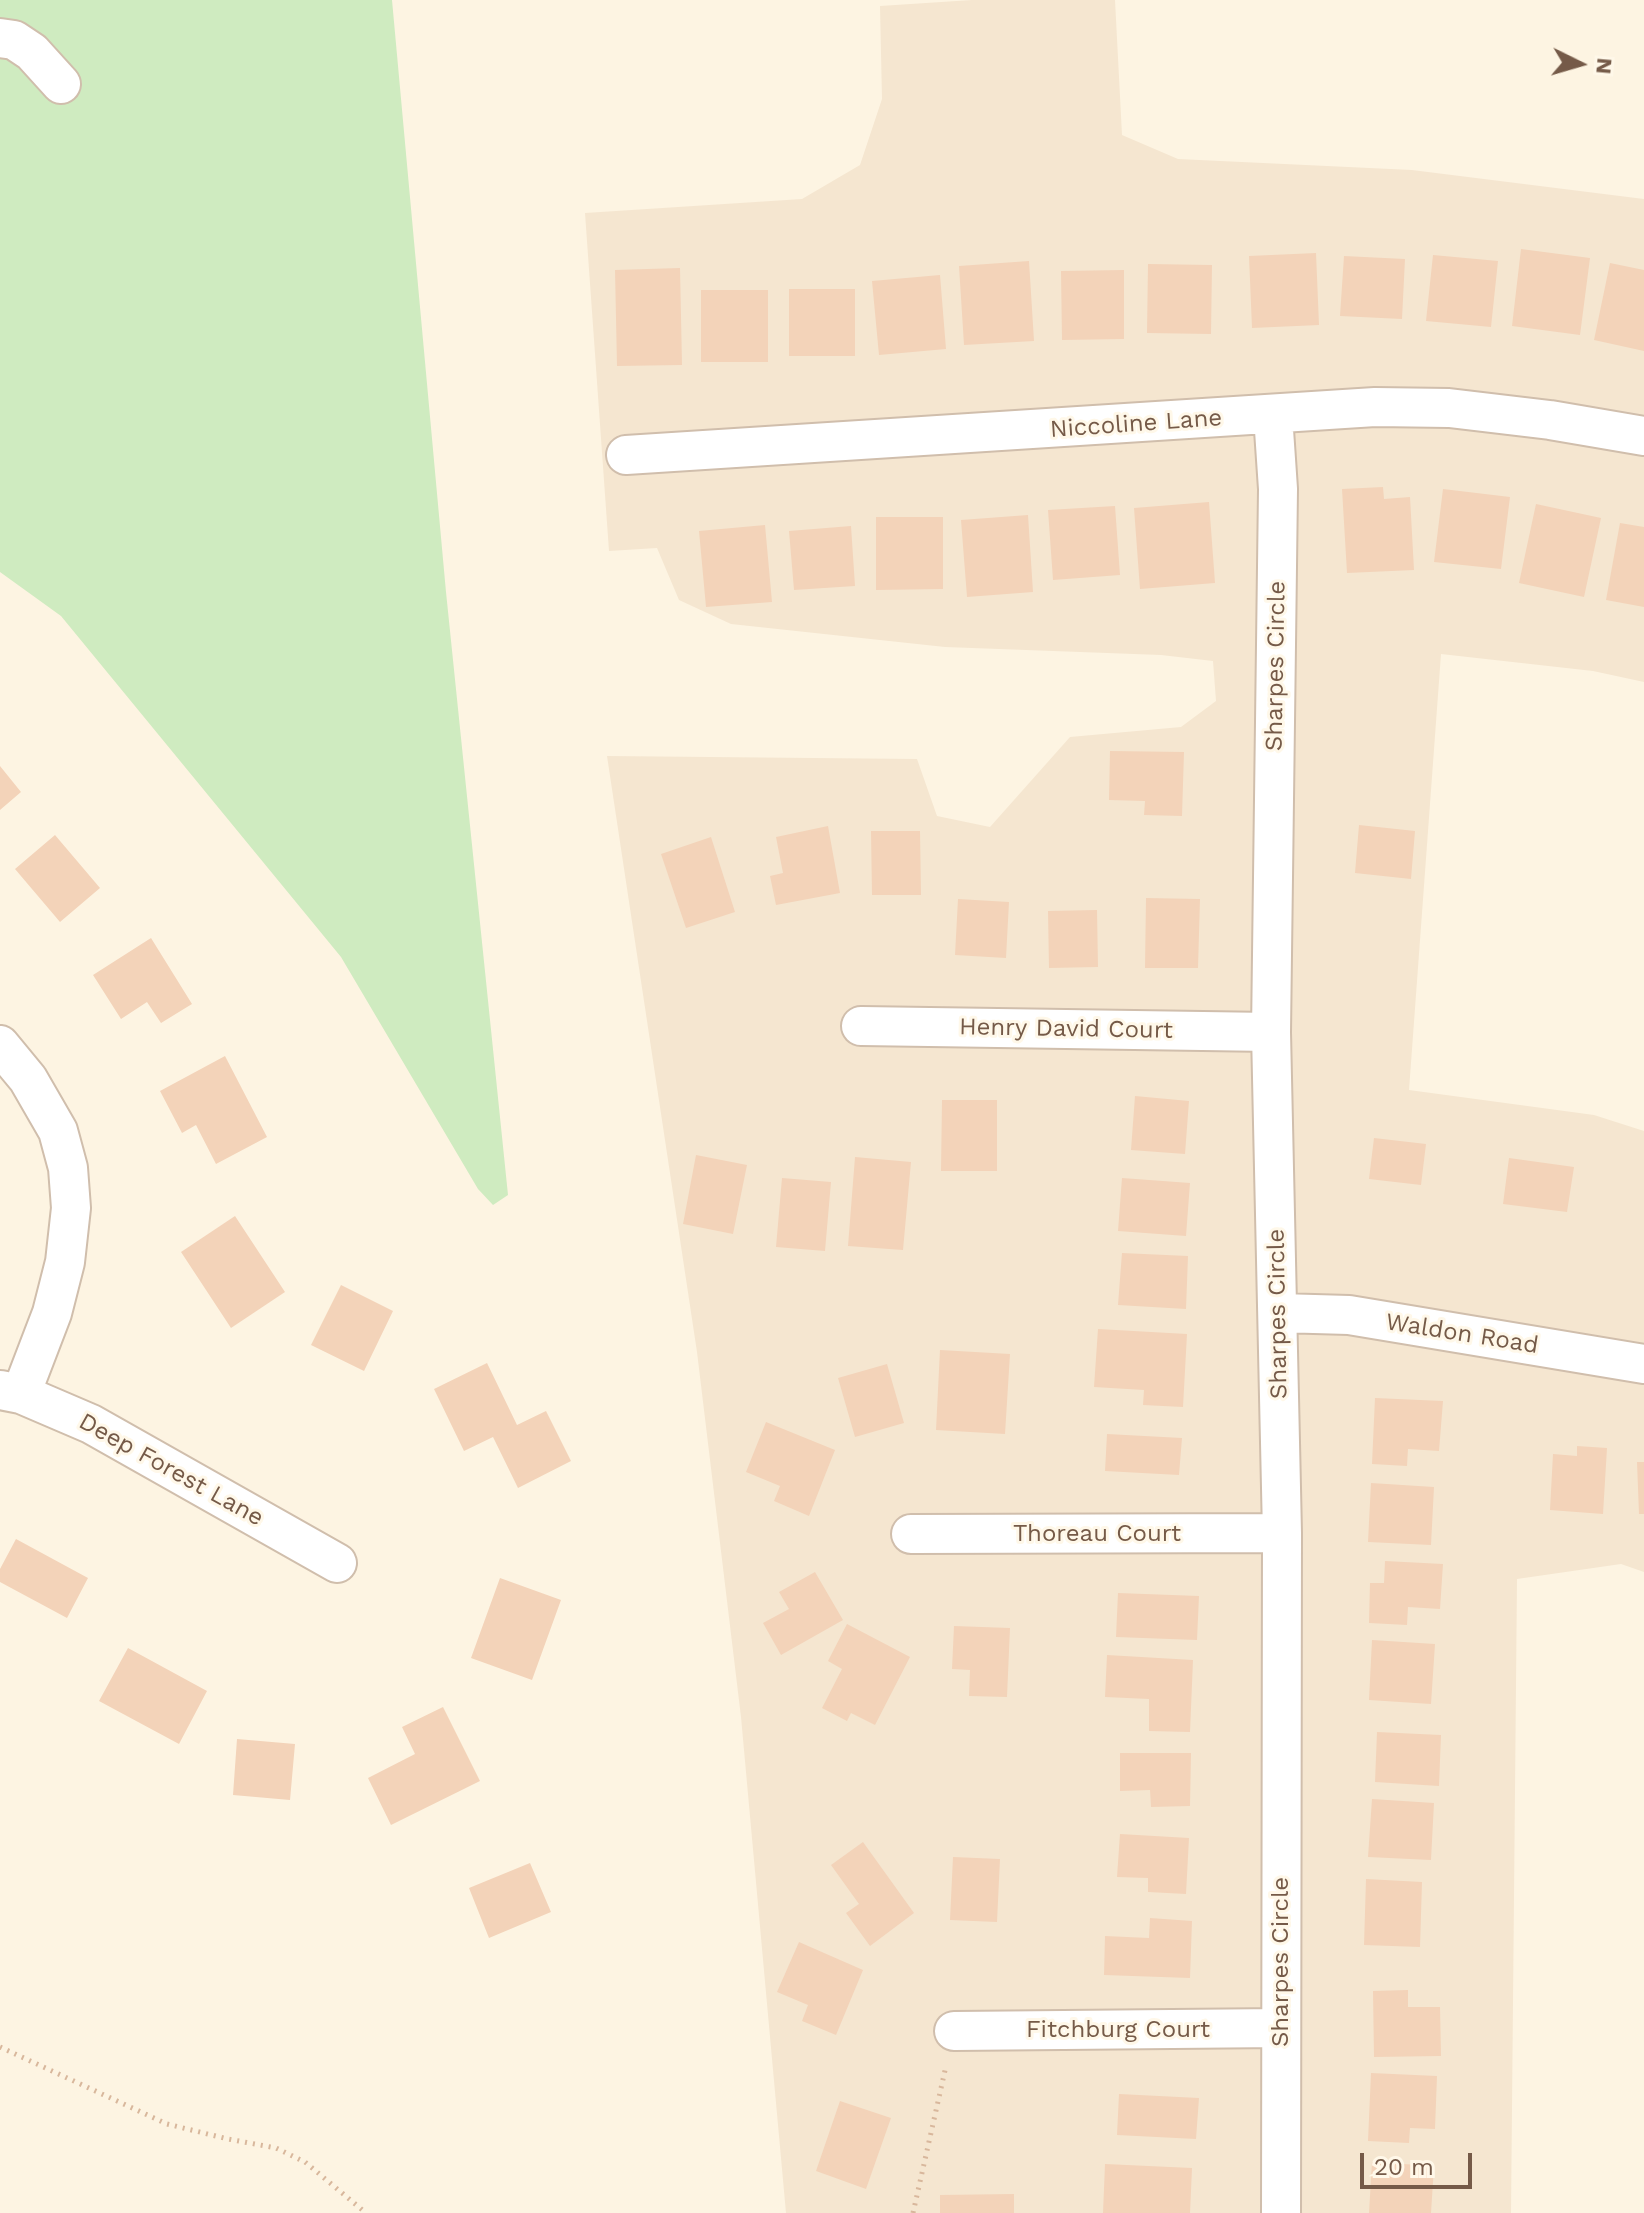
<!DOCTYPE html>
<style>
body{margin:0}
#map{position:relative;width:1644px;height:2213px;overflow:hidden;background:#fdf4e2;font-family:"Work Sans",sans-serif}
canvas{display:block}
.north{position:absolute;left:1540px;top:24px;width:80px;height:80px;-webkit-text-stroke:6px #fff8e9;paint-order:stroke;rotate:95deg;font-size:22px;font-weight:700;line-height:32px;text-align:center;color:#755a48}
.north::after{content:'';display:block;margin:auto;width:28px;height:36px;background:#755a48;clip-path:polygon(50% 0,100% 100%,50% 72%,0 100%)}
.scale{position:absolute;left:1360px;top:2153px;width:112px;height:36px;box-sizing:border-box;border:4px solid #755a48;border-top:0;padding-left:10px;font-size:24px;line-height:28px;white-space:nowrap;color:#755a48;-webkit-text-stroke:6px #fff8e9;paint-order:stroke}
</style>
<div id="map">
<canvas width="1644" height="2213"></canvas>
<div class="north">N</div>
<div class="scale">20 m</div>
</div>
<script>
const ctx = document.querySelector('canvas').getContext('2d');
ctx.lineJoin = 'round';
function fill(path, color) { ctx.fillStyle = color; ctx.fill(path, 'evenodd'); }
const toPath = rows => new Path2D(rows.map(r => 'M' + r).join(''));
function stroke(path, color, width, dash) { ctx.strokeStyle = color; ctx.lineWidth = width; ctx.lineCap = dash ? 'butt' : 'round'; ctx.setLineDash(dash || []); ctx.stroke(path); }
function write(font, color, halo, rows, align = 'center') {
  ctx.font = font + ' "Work Sans",sans-serif'; ctx.lineWidth = 6; ctx.setLineDash([]); ctx.textBaseline = 'middle'; ctx.strokeStyle = halo; ctx.fillStyle = color; for (const [text, x, y, turn = 0] of rows) {
    ctx.save(); ctx.translate(x, y); ctx.rotate((+turn || 0) * Math.PI / 180); ctx.textAlign = isNaN(turn) ? turn : align; if (halo) ctx.strokeText(text, 0, 0); ctx.fillText(text, 0, 0); ctx.restore();
  }
}
const residential = toPath([
 [972,0,1115,0,1122,135,1178,159,1412,170,1644,199,1644,682,1593,671,1441,654,1409,1090,1594,1115,1644,1131,1644,1572,1621,1564,1517,1579,1511,2213,786,2213,741,1717,697,1352,607,756,917,759,937,816,990,827,1070,737,1181,727,1216,701,1213,661,1161,655,945,647,731,624,679,600,657,548,609,551,585,213,802,199,860,165,882,99,880,6]
]);
const green = toPath([
 [0,0,392,0,446,592,508,1195,493,1205,478,1189,341,957,61,616,0,572]
]);
const building = toPath([
 [1521,249,1590,258,1580,335,1512,326],
 [1316,253,1319,325,1252,328,1249,256],
 [1433,255,1498,261,1491,327,1426,321],
 [1344,256,1405,259,1402,319,1340,316],
 [1029,261,1034,341,964,345,959,266],
 [1610,263,1644,270,1644,351,1594,340],
 [1148,264,1212,265,1211,334,1147,333],
 [680,268,682,365,617,366,615,270],
 [1124,270,1124,339,1062,340,1061,271],
 [940,275,946,349,879,355,872,281],
 [789,289,855,289,855,356,789,356],
 [701,290,768,290,768,362,701,362],
 [1383,487,1384,499,1410,497,1414,570,1347,573,1342,489],
 [1443,489,1510,497,1501,569,1434,562],
 [1209,502,1215,583,1140,589,1134,508],
 [1536,504,1601,518,1584,597,1519,583],
 [1115,506,1120,575,1053,580,1048,510],
 [1028,515,1033,592,967,597,961,520],
 [876,517,943,517,943,589,876,590],
 [1620,523,1644,527,1644,607,1606,600],
 [765,525,772,602,706,607,699,531],
 [851,526,855,586,794,590,789,531],
 [1110,751,1184,752,1182,816,1144,815,1145,801,1109,800],
 [0,766,21,792,0,810],
 [1359,825,1415,831,1411,879,1355,873],
 [828,826,840,893,776,905,770,876,783,873,776,837],
 [871,831,920,831,921,895,872,895],
 [55,835,100,888,60,922,15,869],
 [711,837,735,912,686,928,661,854],
 [1146,898,1200,899,1198,968,1145,968],
 [958,899,1009,902,1006,958,955,955],
 [1097,910,1098,967,1049,968,1048,911],
 [151,938,192,1004,161,1023,147,1002,121,1019,93,975],
 [225,1056,267,1137,216,1164,196,1125,182,1133,160,1091],
 [1135,1096,1189,1101,1185,1154,1131,1150],
 [942,1100,997,1100,997,1171,941,1171],
 [1374,1138,1426,1144,1421,1185,1369,1179],
 [696,1155,747,1165,733,1234,683,1224],
 [855,1157,911,1162,903,1250,848,1246],
 [1509,1158,1574,1167,1567,1212,1503,1204],
 [782,1178,831,1182,825,1251,776,1247],
 [1122,1178,1190,1183,1186,1236,1118,1231],
 [235,1216,285,1292,231,1328,181,1252],
 [1122,1253,1188,1256,1186,1309,1118,1305],
 [341,1285,393,1311,364,1371,311,1345],
 [1098,1329,1187,1334,1183,1407,1143,1405,1144,1390,1094,1387],
 [940,1350,1010,1354,1005,1434,936,1430],
 [487,1363,517,1425,546,1411,571,1461,518,1488,493,1437,464,1451,434,1389],
 [887,1364,904,1423,855,1437,838,1378],
 [1375,1398,1443,1401,1439,1451,1408,1449,1407,1466,1372,1464],
 [766,1422,835,1450,809,1516,774,1501,780,1486,746,1472],
 [1107,1434,1182,1438,1179,1475,1105,1471],
 [1577,1446,1607,1448,1603,1514,1550,1510,1553,1454,1577,1456],
 [1637,1462,1644,1462,1644,1514,1639,1514],
 [1371,1483,1434,1487,1431,1545,1368,1542],
 [16,1539,88,1578,67,1618,0,1582,0,1569],
 [1385,1561,1443,1564,1440,1609,1408,1607,1407,1625,1369,1623,1370,1583,1384,1583],
 [815,1572,843,1620,781,1655,763,1623,789,1609,779,1592],
 [500,1578,561,1600,532,1680,471,1658],
 [1118,1593,1199,1596,1197,1640,1116,1637],
 [847,1624,910,1657,875,1725,851,1713,847,1721,822,1708,842,1669,828,1661],
 [954,1626,1010,1628,1007,1697,969,1696,970,1670,952,1669],
 [1372,1640,1435,1644,1431,1704,1369,1700],
 [128,1648,207,1691,179,1744,99,1701],
 [1107,1655,1193,1660,1190,1732,1149,1731,1149,1699,1105,1697],
 [443,1707,480,1781,391,1825,368,1778,415,1754,402,1727],
 [1377,1732,1441,1735,1439,1786,1375,1782],
 [237,1739,295,1744,290,1800,233,1795],
 [1120,1753,1191,1753,1190,1806,1151,1807,1150,1790,1120,1791],
 [1372,1799,1434,1803,1431,1860,1368,1857],
 [1120,1834,1189,1838,1186,1894,1148,1892,1148,1878,1117,1877],
 [863,1842,914,1913,870,1946,846,1913,859,1904,831,1865],
 [953,1857,1000,1859,997,1922,950,1920],
 [530,1863,551,1912,489,1938,469,1888],
 [1366,1879,1422,1882,1420,1947,1364,1945],
 [1150,1918,1192,1921,1190,1978,1104,1975,1105,1936,1149,1938],
 [799,1942,863,1970,836,2035,802,2021,808,2005,777,1992],
 [1408,1990,1408,2007,1440,2007,1441,2056,1374,2057,1373,1991],
 [1371,2073,1437,2076,1435,2129,1410,2128,1409,2143,1368,2141],
 [1119,2094,1199,2098,1196,2139,1117,2135],
 [840,2101,891,2118,866,2189,816,2171],
 [1372,2162,1434,2166,1431,2213,1369,2213],
 [1105,2164,1192,2168,1190,2213,1103,2213],
 [1014,2194,1014,2213,940,2213,940,2195]
]);
const path = toPath([
 [0,2047,167,2124,228,2139,276,2148,305,2162,366,2213],
 [913,2213,946,2066]
]);
const minor = toPath([
 [0,38,14,40,32,52,61,84],
 [1273,415,1278,489,1271,1032,1282,1533,1281,2213],
 [626,455,1375,407,1449,408,1550,420,1644,436],
 [861,1026,1271,1032],
 [0,1045,28,1079,58,1131,68,1168,71,1208,65,1262,52,1313,21,1394],
 [1279,1313,1349,1315,1644,1364],
 [0,1390,21,1394,91,1424,337,1563],
 [911,1534,1282,1533],
 [954,2031,1281,2028]
]);
const streetNames = [
 ["Niccoline Lane",1136,424,-4],
 ["Sharpes Circle",1276,666,-89],
 ["Henry David Court",1066,1029,1],
 ["Sharpes Circle",1278,1314,-91],
 ["Waldon Road",1462,1334,9],
 ["Deep Forest Lane",171,1470,29],
 ["Thoreau Court",1097,1534],
 ["Sharpes Circle",1281,1962,-90],
 ["Fitchburg Court",1118,2030]
];
fill(residential, '#f5e6d0');
fill(green, '#cfebc0');
fill(building, '#f3d3b9');
stroke(minor, '#d0beac', 42);
stroke(path, '#d8b79c', 5, [2, 6]);
stroke(minor, '#fff', 38);
write('24px', '#755a48', '#fff8e9', streetNames);
</script>
